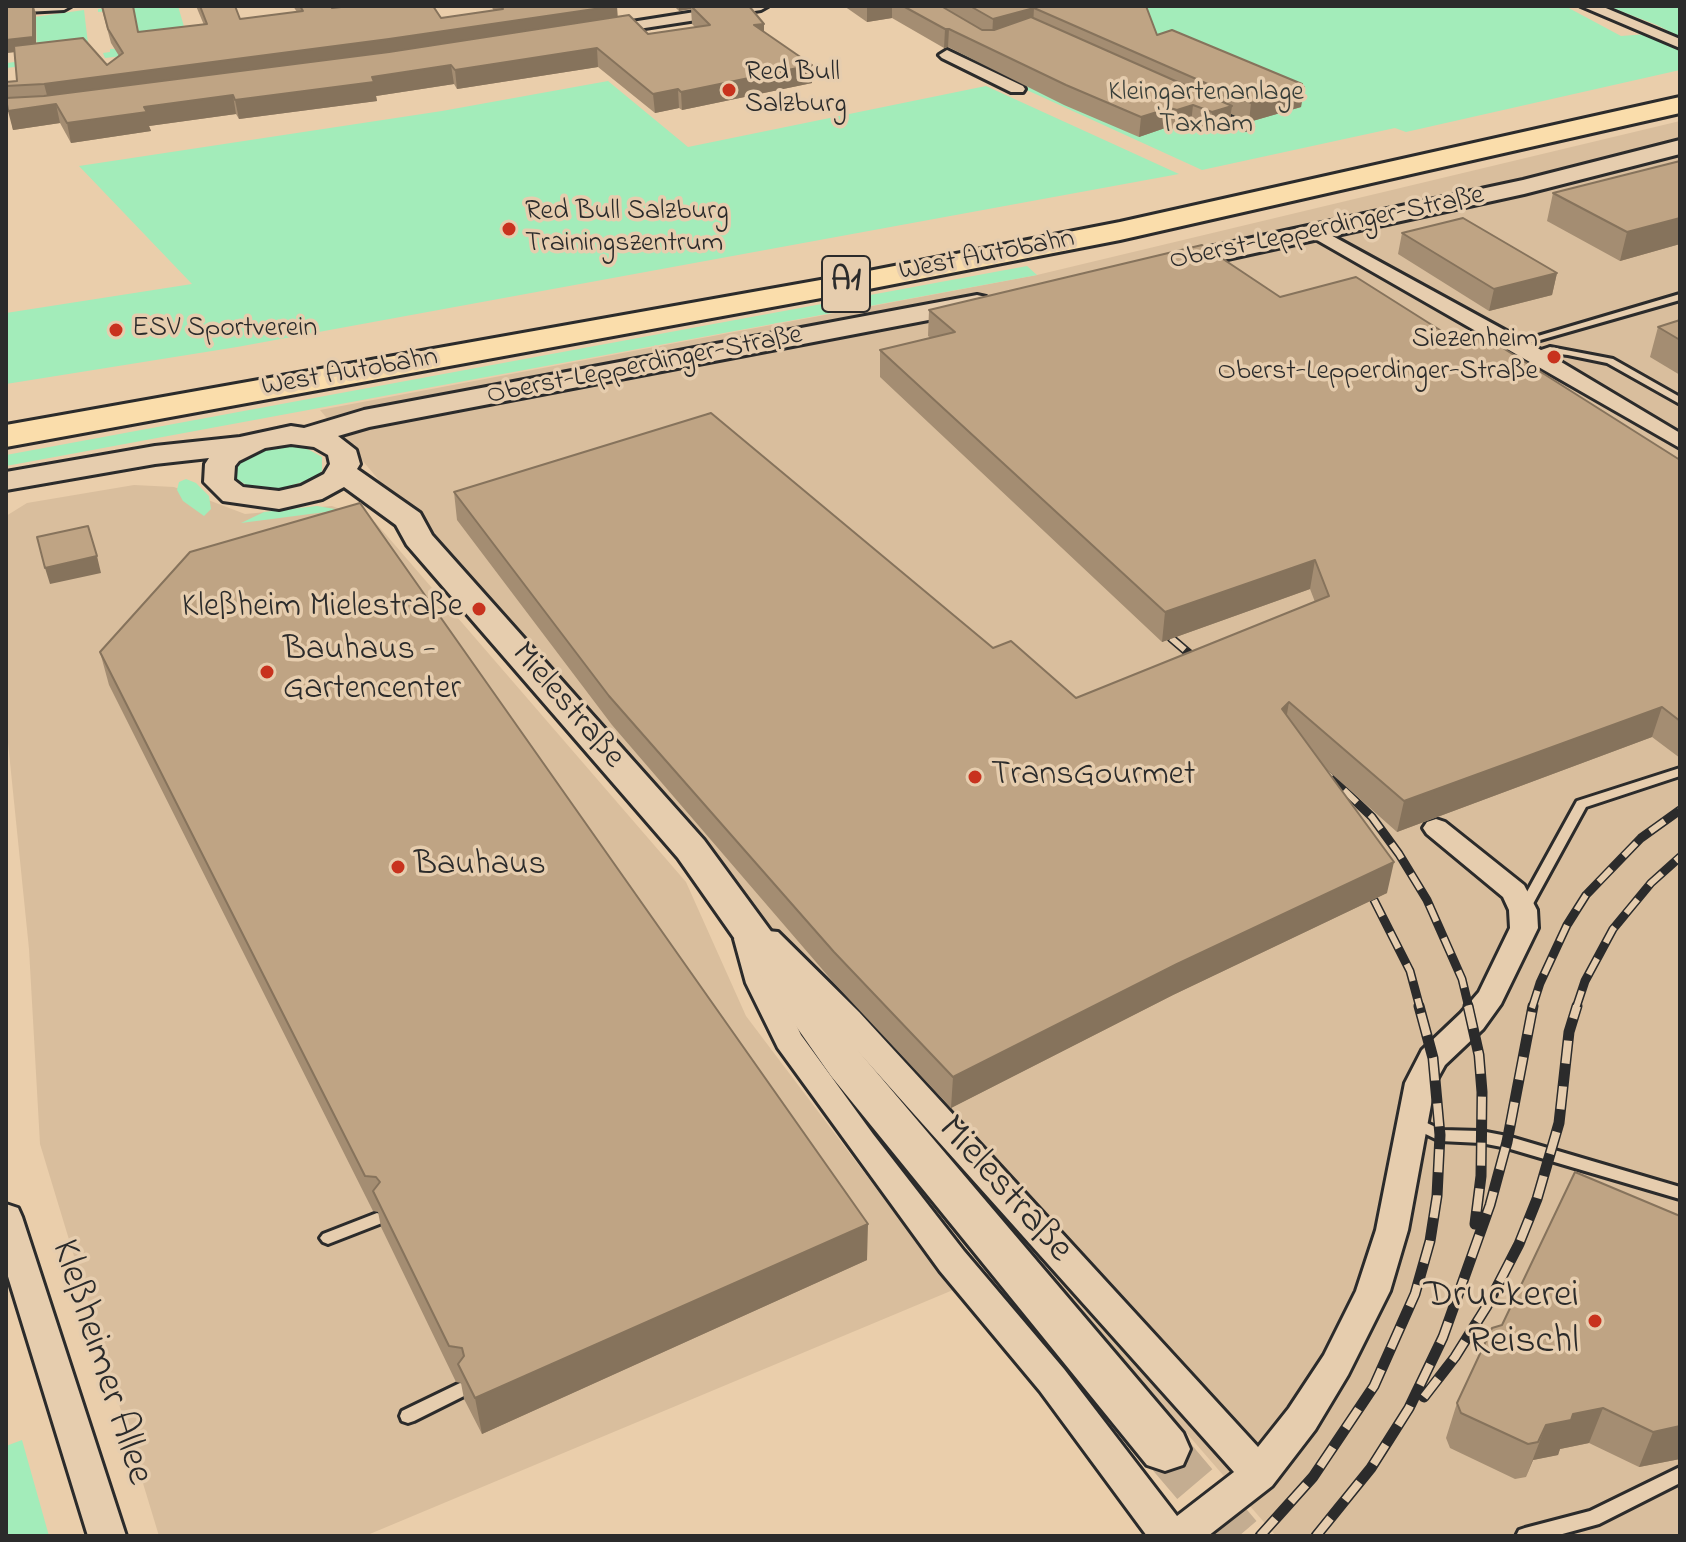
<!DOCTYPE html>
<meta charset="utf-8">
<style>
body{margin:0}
#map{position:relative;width:1686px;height:1542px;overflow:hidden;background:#eaceab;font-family:"Indie Flower",sans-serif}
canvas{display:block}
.frame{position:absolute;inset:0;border:8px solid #2b2b2b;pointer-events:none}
</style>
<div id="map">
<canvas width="1686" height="1542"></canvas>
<div class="frame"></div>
</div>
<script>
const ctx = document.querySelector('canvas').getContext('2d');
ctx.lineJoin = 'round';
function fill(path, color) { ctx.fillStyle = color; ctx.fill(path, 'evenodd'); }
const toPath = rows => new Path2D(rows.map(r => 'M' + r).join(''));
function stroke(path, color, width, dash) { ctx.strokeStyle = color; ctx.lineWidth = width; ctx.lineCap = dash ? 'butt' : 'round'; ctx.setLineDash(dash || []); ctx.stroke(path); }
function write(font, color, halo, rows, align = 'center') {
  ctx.font = font + ' "Indie Flower",sans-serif'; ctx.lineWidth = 7; ctx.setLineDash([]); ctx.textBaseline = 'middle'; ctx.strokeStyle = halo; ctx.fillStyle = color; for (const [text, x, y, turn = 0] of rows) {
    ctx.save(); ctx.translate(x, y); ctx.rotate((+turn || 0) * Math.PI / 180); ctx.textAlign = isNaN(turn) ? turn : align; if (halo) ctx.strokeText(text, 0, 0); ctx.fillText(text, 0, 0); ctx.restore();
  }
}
const built = toPath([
 [1680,121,1680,1536,1276,1536,977,1192,320,410,1037,275],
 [134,485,174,487,245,514,332,506,375,522,686,882,746,1016,953,1290,365,1536,159,1536,40,1144,29,949,6,723,6,516,27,503]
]);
const green = toPath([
 [123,6,178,6,185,30,150,53,105,58,103,53,110,52,110,49,141,48,134,8,98,12,98,9],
 [1111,6,1565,6,1621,36,1648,34,1680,48,1680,70,1406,132,1395,128,1202,170,961,60,963,53],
 [1607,6,1680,6,1680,37,1657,25],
 [84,10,89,52,49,63,6,68,6,54,7,63,37,59,36,19,6,21],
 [608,81,688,147,986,86,1179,174,237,347,6,384,6,313,192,284,79,166,442,111],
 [1027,266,1037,275,6,466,6,455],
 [290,445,304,447,322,457,322,471,315,478,277,490,251,488,235,478,234,470,247,455,260,449],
 [186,479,196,483,209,496,211,509,204,516,183,501,177,490,179,482],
 [317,506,341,510,241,523,264,512],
 [22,1440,49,1536,6,1536,6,1446]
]);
const secondaryTunnel = toPath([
 [1165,1449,1239,1536]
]);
const lane = toPath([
 [1215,112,1221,112,1252,127,1245,129,1215,116,1215,112],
 [1680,294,1680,300,1519,346,1516,347,1511,344,1680,294],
 [1550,347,1613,359,1680,397,1680,404,1607,363,1568,355,1550,353,1534,357,1529,354,1550,347],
 [1680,768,1680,776,1586,807,1528,913,1518,913,1517,910,1577,801,1680,768],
 [1414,1117,1442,1130,1481,1131,1507,1136,1680,1187,1680,1199,1507,1148,1481,1143,1440,1141,1409,1126,1407,1122,1409,1118,1414,1117],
 [377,1213,382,1215,385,1219,382,1223,328,1244,323,1242,320,1238,323,1234,377,1213],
 [460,1383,466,1385,468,1390,466,1395,414,1421,408,1423,402,1421,400,1416,402,1411,460,1383],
 [1680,1467,1680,1483,1599,1524,1555,1536,1516,1536,1519,1530,1525,1528,1590,1511,1680,1467]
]);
const street = toPath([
 [6,6,71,6,64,10,6,13,6,6],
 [733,6,768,6,761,10,606,34,599,30,606,26,733,6],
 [1581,6,1601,6,1680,39,1680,48,1581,6],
 [947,50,1023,86,1025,89,1023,92,1011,92,942,58,939,55,947,50],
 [1316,227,1541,350,1680,433,1680,448,1310,236,1307,232,1310,228,1316,227],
 [1436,819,1445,822,1524,885,1537,910,1538,928,1501,1004,1483,1029,1445,1065,1435,1083,1408,1230,1390,1291,1348,1375,1315,1430,1272,1486,1208,1536,1147,1536,1040,1391,940,1271,778,1048,746,983,734,939,738,932,748,929,778,932,859,1012,1258,1447,1289,1408,1324,1355,1356,1291,1376,1230,1405,1083,1422,1050,1461,1013,1479,992,1510,928,1509,910,1503,897,1427,834,1423,828,1427,822,1436,819],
 [767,956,837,1028,1234,1472,1177,1516,1064,1369,964,1251,873,1134,801,1035,776,983,767,956],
 [6,1204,18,1208,22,1217,126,1536,88,1536,6,1270,6,1204]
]);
const secondary = toPath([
 [1680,140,1680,154,1524,194,1168,272,1159,269,1155,264,1159,259,1168,256,1523,180,1680,140],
 [977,295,986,297,990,303,986,309,369,427,338,436,356,450,360,464,357,469,420,513,432,535,704,840,861,1054,1183,1433,1190,1449,1183,1465,1165,1471,1147,1465,831,1076,678,858,407,545,396,525,344,487,322,499,279,509,223,501,204,482,205,464,209,458,155,464,6,490,6,472,155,446,240,437,291,426,304,428,364,410,977,295],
 [291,444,314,447,328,455,330,464,324,474,301,486,279,491,243,487,234,480,235,466,239,461,265,448,291,444]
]);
const highway = toPath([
 [1680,97,1680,113,1120,240,843,294,6,447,6,425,843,276,1120,222,1680,97]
]);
const railFar1 = toPath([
 [1171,638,1206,668],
 [1318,765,1372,817,1399,854,1427,900,1462,979,1469,1008],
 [1374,900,1410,971,1420,1008],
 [1532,1008,1540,983,1567,925,1586,895,1641,838,1680,810],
 [1576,1008,1585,981,1613,929,1651,883,1680,857]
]);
const rail = toPath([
 [1468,1006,1479,1055,1482,1092,1481,1176,1475,1224],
 [1424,1397,1455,1357,1487,1306,1519,1244,1537,1199,1559,1123,1569,1032,1577,1006],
 [1260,1536,1313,1477,1374,1386,1415,1294,1430,1241,1437,1196,1440,1135,1433,1058,1419,1006],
 [1316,1536,1371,1468,1409,1408,1443,1337,1490,1205,1507,1142,1533,1006]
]);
const wall = toPath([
 [6,6,34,6,36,14,36,43,107,65,119,56,111,43,101,6,138,32,204,25,196,6,235,6,240,19,297,12,293,6,331,6,332,8,441,18,494,11,491,6,617,6,617,17,648,34,695,27,692,24,691,9,679,11,674,6,749,6,764,32,812,83,682,110,679,108,655,113,598,67,457,89,454,84,376,96,377,101,239,119,236,114,149,126,151,131,71,143,60,123,13,130,6,92,6,82,17,81,14,52,6,53],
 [844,6,1146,6,1157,35,1302,84,1302,86,1304,87,1301,107,1249,122,1231,114,1229,125,1209,132,1191,124,1175,130,1168,127,1139,137,1064,105,948,47,944,48,892,18,867,22],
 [1680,161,1680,244,1620,261,1547,221,1553,193],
 [1402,233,1557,273,1552,295,1489,311,1398,254],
 [1280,297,1451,337,1680,460,1680,758,1652,737,1397,832,1325,768,1387,893,1173,995,951,1108,834,983,612,725,457,520,454,492,993,648,1076,698,1315,602,1310,589,1162,642,880,377,880,350,931,338,928,336,929,310],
 [1680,320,1680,375,1650,357,1658,327],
 [100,652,867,1260,482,1434,464,1399,461,1383,456,1382,381,1227,378,1212,373,1211,109,685],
 [1680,1216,1680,1459,1639,1467,1589,1443,1560,1449,1558,1455,1533,1460,1526,1477,1515,1479,1450,1448,1446,1438,1457,1403]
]);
const shadedWall = toPath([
 [33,6,36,14,36,50,6,53,6,40],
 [617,6,618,20,48,99,44,84],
 [679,6,691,6,691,9,679,11],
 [867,6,892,6,892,18,867,22],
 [1034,8,1033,26,992,38,993,19],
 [764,24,764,42,754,25],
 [945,29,949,29,948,47,944,48],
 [597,48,598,67,457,89,455,70],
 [451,65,454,84,376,96,377,101,239,119,235,100,372,77],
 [812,65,812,83,682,110,681,92],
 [1302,84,1302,88,1304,87,1301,107,1249,122,1251,103],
 [678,89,679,108,655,113,653,94],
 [233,95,236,114,149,126,151,131,71,143,67,123,144,107],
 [56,104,60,123,13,130,8,111],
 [1193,105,1191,124,1175,130,1177,110],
 [1232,106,1229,125,1209,132,1212,112],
 [1170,108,1168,127,1139,137,1141,117],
 [1680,218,1680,244,1620,261,1627,232],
 [1557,273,1552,295,1489,311,1494,289],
 [97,556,101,573,50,584,45,568],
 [1315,560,1310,589,1162,642,1165,612],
 [1289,702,1284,732,1282,709],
 [1662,707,1652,737,1397,832,1404,801],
 [1394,862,1387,893,1173,995,951,1108,953,1077,1177,964],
 [868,1224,867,1260,482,1434,475,1398],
 [1603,1408,1589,1443,1560,1449,1558,1455,1533,1460,1526,1477,1546,1425,1573,1414],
 [1680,1426,1680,1459,1639,1467,1653,1432]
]);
const building = toPath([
 [6,6,33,6,33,37,6,40,6,6],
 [102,6,133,6,138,32,207,24,200,6,235,6,240,19,303,11,300,6,331,6,332,8,350,6,433,6,441,18,503,9,501,6,615,6,389,39,44,84,6,86,6,82,17,81,14,46,83,38,107,65,123,53,108,29,102,6],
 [691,6,749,6,764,24,754,25,812,65,681,92,678,89,653,94,597,48,455,70,451,65,372,77,374,82,235,100,233,95,144,107,147,112,67,123,56,104,8,111,6,98,44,96,389,52,629,15,648,34,710,25,691,6],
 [903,6,941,6,982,30,994,30,1031,17,1232,106,1212,112,1193,105,1177,110,1170,108,1141,117,1066,85,949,29,945,29,903,6],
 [970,6,1146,6,1157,35,1172,30,1302,84,1298,85,1304,87,1251,103,1034,8,993,19,970,6],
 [1680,161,1680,218,1627,232,1553,193,1680,161],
 [1463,218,1557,273,1494,289,1402,233,1463,218],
 [1202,245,1280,297,1356,277,1451,337,1476,331,1680,460,1680,721,1662,707,1404,801,1289,702,1282,709,1394,862,1177,964,953,1077,834,952,609,696,454,492,711,413,993,648,1011,641,1076,698,1329,596,1315,560,1165,612,880,350,955,332,929,310,1202,245],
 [1680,320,1680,340,1658,327,1680,320],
 [360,503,868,1224,475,1398,458,1364,464,1356,462,1348,449,1346,373,1191,380,1182,376,1177,365,1176,100,652,190,552,360,503],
 [88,526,97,556,45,568,37,537,88,526],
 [1575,1172,1680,1216,1680,1426,1653,1432,1603,1408,1573,1414,1571,1420,1546,1425,1538,1442,1528,1444,1461,1413,1457,1403,1492,1328,1502,1325,1575,1172]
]);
const markers = [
 [729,90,8,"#c8321e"],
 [509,229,8,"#c8321e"],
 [116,330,8,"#c8321e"],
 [1554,357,8,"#c8321e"],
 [479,609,8,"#c8321e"],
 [267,672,8,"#c8321e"],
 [975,777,8,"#c8321e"],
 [398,867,8,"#c8321e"],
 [1595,1321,8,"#c8321e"]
];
const farPoinames = [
 ["Red Bull",745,74],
 ["Salzburg",745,106],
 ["Red Bull Salzburg",525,213],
 ["Trainingszentrum",525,245],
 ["ESV Sportverein",132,330],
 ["Siezenheim",1538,341,"right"],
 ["Oberst-Lepperdinger-Straße",1538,373,"right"]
];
const farParknames = [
 ["Kleingartenanlage",1206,94],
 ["Taxham",1206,126]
];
const farStreetnames = [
 ["Oberst-Lepperdinger-Straße",1327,230,-12],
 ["West Autobahn",987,257,-11],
 ["Oberst-Lepperdinger-Straße",645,367,-11],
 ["West Autobahn",350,374,-10]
];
const shields = [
 [846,284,48]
];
const shieldNames = [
 ["A1",846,284]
];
const poiNames = [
 ["Kleßheim Mielestraße",463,609,"right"],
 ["Bauhaus -",283,652],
 ["Gartencenter",283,691],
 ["TransGourmet",991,777],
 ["Bauhaus",414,867]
];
const streetNames = [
 ["Mielestraße",566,707,49]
];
const nearStreetnames = [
 ["Mielestraße",1003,1191,48],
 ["Kleßheimer Allee",99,1363,72]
];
const nearPoinames = [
 ["Druckerei",1579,1298],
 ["Reischl",1579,1344]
];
fill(built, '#d9be9d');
fill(green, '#a3ecba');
stroke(secondaryTunnel, '#c4ad91', 46, [46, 23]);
stroke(lane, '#2b2b2b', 6);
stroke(street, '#2b2b2b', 6);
stroke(secondary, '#2b2b2b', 6);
stroke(highway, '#2b2b2b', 6);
fill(lane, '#e6cdae');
fill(street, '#e6cdae');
fill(secondary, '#e6cdae');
fill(highway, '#faddab');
stroke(railFar1, '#2b2b2b', 9);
stroke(rail, '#2b2b2b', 11);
stroke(railFar1, '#e6cdae', 6, [18]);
stroke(rail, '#e6cdae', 8, [23]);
fill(wall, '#a48d72');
fill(shadedWall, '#86735c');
fill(building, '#bfa484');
stroke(building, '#86735c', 2);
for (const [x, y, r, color] of markers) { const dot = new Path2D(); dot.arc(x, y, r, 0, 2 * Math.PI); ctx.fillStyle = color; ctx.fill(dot); stroke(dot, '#e6cdae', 3); }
write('28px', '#2b2b2b', '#e6cdae', farPoinames, 'left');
write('28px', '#373e39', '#e6cdae', farParknames);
write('28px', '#2b2b2b', '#e6cdae', farStreetnames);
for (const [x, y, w] of shields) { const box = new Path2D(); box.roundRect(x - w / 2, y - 28, w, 56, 6); ctx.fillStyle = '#e6cdae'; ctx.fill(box); stroke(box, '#2b2b2b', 2); }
write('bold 32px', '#2b2b2b', null, shieldNames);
write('34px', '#2b2b2b', '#e6cdae', poiNames, 'left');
write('34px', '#2b2b2b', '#e6cdae', streetNames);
write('40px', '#2b2b2b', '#e6cdae', nearStreetnames);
write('40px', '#2b2b2b', '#e6cdae', nearPoinames, 'right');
</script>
